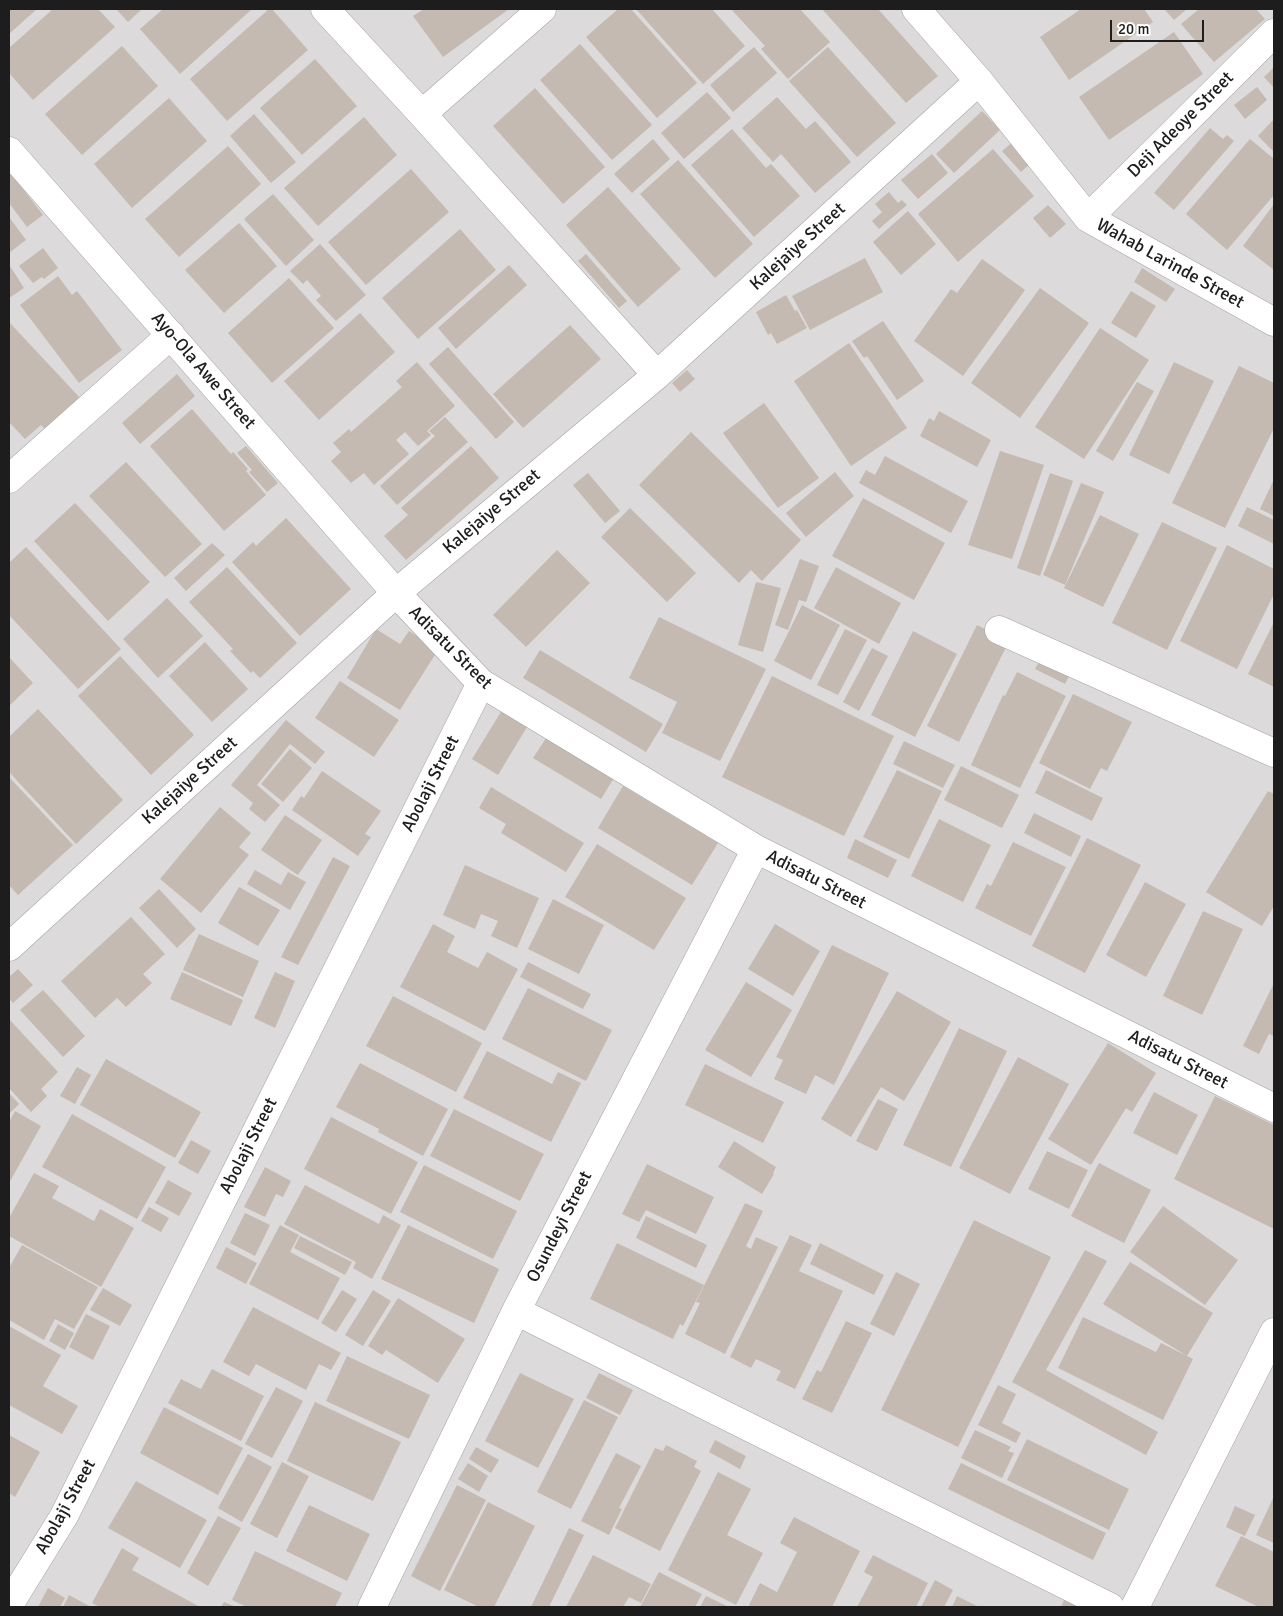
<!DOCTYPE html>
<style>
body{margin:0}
#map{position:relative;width:1283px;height:1616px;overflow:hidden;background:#efebe3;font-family:Signika,sans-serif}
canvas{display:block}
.frame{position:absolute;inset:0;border:10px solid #1d1d1d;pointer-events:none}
.scale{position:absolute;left:1110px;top:20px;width:94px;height:22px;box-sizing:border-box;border:2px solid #1d1d1d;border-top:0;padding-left:6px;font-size:15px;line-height:18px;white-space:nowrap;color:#1d1d1d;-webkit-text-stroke:4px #fff;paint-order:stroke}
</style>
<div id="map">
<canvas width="1283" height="1616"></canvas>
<div class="frame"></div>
<div class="scale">20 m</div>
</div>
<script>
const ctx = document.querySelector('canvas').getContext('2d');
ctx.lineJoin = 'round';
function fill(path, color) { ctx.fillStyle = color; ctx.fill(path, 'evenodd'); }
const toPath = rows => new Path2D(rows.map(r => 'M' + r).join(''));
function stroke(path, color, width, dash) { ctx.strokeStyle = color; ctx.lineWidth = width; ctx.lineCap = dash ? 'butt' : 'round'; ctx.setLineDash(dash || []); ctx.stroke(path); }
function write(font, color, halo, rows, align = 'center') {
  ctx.font = font + ' Signika,sans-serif'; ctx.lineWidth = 4; ctx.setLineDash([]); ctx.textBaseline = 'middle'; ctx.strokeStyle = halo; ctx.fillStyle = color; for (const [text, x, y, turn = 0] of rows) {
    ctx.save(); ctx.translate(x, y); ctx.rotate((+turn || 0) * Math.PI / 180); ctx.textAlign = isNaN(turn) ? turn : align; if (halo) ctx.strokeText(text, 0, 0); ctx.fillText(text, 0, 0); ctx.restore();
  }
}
const residential = toPath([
 [9,9,1274,9,1274,1607,9,1607]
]);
const building = toPath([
 [9,9,37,9,9,34],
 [53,9,98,9,115,27,33,100,9,73,9,48],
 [116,9,142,9,128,22],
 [163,9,252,9,180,74,140,29],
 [269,9,272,9,308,50,227,121,190,79],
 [424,9,509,9,443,57,413,16],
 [618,9,631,9,697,83,657,118,586,37],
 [636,9,712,9,745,46,703,84],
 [731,9,800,9,830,42,788,79,761,49,765,46],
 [822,9,878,9,938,76,906,103],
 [1081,9,1144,9,1153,22,1069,80,1040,37],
 [1164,9,1187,9,1174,20],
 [1199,9,1256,9,1265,19,1214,62,1181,24],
 [1174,32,1203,74,1109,140,1079,97],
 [580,44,652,125,612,160,540,80],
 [122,46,158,86,82,155,45,114],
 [754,47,777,73,733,112,710,85],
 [828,47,896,123,857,157,789,81],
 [315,59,357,106,302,155,260,108],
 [1274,67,1274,88,1264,77],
 [1257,87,1267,100,1245,119,1234,105],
 [535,88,605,167,563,204,493,126],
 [707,92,731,118,684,159,661,133],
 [777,97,806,129,815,121,851,162,815,193,781,154,773,162,742,128],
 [169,98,207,141,132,208,94,164],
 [982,111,1000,130,954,173,936,154],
 [254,114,296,162,271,183,230,136],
 [364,117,397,155,318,226,284,188],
 [1274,119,1274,152,1258,136],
 [1210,128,1223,139,1227,135,1234,141,1174,210,1154,193],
 [732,129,766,168,771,164,800,196,754,237,691,165],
 [653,139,670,159,632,193,614,174],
 [1250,139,1274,159,1274,195,1227,250,1186,214],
 [1015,140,1033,161,1021,172,1002,151],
 [228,146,261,184,179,257,145,219],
 [993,149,1034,196,958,262,918,214],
 [932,154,948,173,918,199,901,180],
 [678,160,753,244,715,278,640,194],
 [411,169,449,212,366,285,328,242],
 [9,171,43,215,27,227,9,203],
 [608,187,681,269,638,307,566,225],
 [889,192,898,203,902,200,907,205,879,229,872,221,882,212,875,204],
 [273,194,314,240,286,266,244,219],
 [1274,204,1274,270,1243,246],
 [1048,205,1066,224,1050,238,1033,218],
 [908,211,936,244,901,275,873,242],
 [9,217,26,240,9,253],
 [239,223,277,266,224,313,185,270],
 [460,229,496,270,418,339,382,298],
 [320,244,366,295,336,321,316,300,321,296,307,280,303,284,290,271],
 [43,248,58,268,44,279,42,277,33,283,19,266],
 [586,254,627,301,619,308,578,261],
 [865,258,883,292,810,330,792,296],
 [982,259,1025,290,963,376,914,341,951,289,957,293],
 [509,265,527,285,456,349,438,328],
 [9,266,10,266,24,288,9,298],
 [1142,268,1175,289,1166,302,1134,282],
 [58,276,72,295,77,291,122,350,79,383,20,305],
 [289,278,334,328,272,383,228,333],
 [1040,288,1089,323,1020,418,971,383],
 [1131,291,1156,306,1136,338,1111,323],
 [786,295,795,311,797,310,807,328,777,344,771,333,768,335,756,312],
 [360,313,395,352,319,420,284,381],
 [883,321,924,381,897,400,867,356,864,358,852,341],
 [9,322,82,400,48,432,41,425,25,439,9,422],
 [570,325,601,359,523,428,493,394],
 [1100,328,1149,360,1084,459,1035,427],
 [849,343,907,428,851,466,794,381],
 [448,347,514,422,496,439,429,364],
 [417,362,455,406,427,431,431,435,418,446,405,432,396,440,409,454,374,485,364,473,351,483,331,461,341,452,333,443,349,429,351,432,402,387,396,381],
 [1174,362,1214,381,1169,474,1129,455],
 [1239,366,1274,383,1274,428,1225,528,1172,503],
 [687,370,695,379,680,392,672,383],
 [177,374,195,396,140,444,122,423],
 [1137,382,1154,391,1113,461,1096,451],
 [764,403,819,478,778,508,723,433],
 [192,409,231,454,233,452,248,469,246,471,266,495,224,531,150,446],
 [939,411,991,440,977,467,920,436,929,418,934,421],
 [445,417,468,442,397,505,380,486,435,436,429,431],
 [691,432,801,540,762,581,751,570,739,583,639,485],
 [246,446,278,483,267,492,249,472,252,470,237,453],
 [471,446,499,478,406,560,384,536,408,515,401,508],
 [1000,451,1044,465,1012,559,968,545],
 [885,456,968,501,951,533,859,483,866,470,875,475],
 [126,462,202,544,165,577,89,496],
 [835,472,854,496,806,537,786,513],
 [588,473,620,511,605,523,573,485],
 [1050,473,1073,481,1040,576,1017,568],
 [1274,479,1274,516,1260,509],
 [1081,483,1104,492,1065,585,1043,575],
 [863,498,945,543,914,600,832,556],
 [75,503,150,582,108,621,34,541],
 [1247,507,1274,520,1274,544,1238,526],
 [630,508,696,573,667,602,601,537],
 [1100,515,1139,534,1103,607,1064,588],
 [286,518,351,589,300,636,232,562,253,542,256,546],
 [1162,522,1217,548,1167,650,1112,623],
 [212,543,225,555,186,591,174,578],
 [1227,545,1274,569,1274,594,1237,669,1180,641],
 [26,547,121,649,78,689,9,615,9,563],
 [557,550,590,583,526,647,493,615],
 [800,559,819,566,806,602,799,600,788,630,775,625],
 [227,567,297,643,260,678,253,671,251,673,230,651,233,649,189,602],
 [836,567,901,603,879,644,814,608],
 [756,582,781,588,763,652,738,645],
 [167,598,203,636,158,678,123,639],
 [802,605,840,625,811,680,774,661],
 [659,617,766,669,720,761,662,733,677,702,629,678],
 [1274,622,1274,687,1248,674],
 [977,625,1009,641,959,742,927,726],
 [376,629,400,644,409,631,438,650,400,710,347,678],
 [845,629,867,640,838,695,817,685],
 [913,631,957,654,915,737,871,715],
 [205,642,248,689,212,722,169,676],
 [872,648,888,656,859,711,843,702],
 [540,650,663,724,646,752,523,678],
 [1045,652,1074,666,1065,684,1035,669],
 [120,656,194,735,151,775,78,696],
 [9,657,33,683,9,706],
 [1017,672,1066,696,1020,788,971,765,1003,695,1005,696],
 [772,676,894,736,844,836,722,777],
 [340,681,399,720,374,757,315,718],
 [1073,694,1132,722,1107,771,1101,768,1090,789,1039,763],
 [504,707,530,722,498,775,472,759],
 [38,709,123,800,76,844,9,772,9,737],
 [286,720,325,752,315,764,290,744,257,785,280,805,265,822,249,809,253,803,231,785],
 [550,732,617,773,601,799,533,758],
 [904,741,955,765,943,788,893,764],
 [290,749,312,768,283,802,261,784],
 [961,766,1019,795,1002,828,944,800],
 [897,770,942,791,909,859,863,837],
 [1046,770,1103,798,1092,821,1035,793],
 [322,771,381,811,365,834,371,837,358,856,292,810,301,796,304,798],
 [9,777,73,845,18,895,9,885],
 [623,786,718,843,692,885,598,828],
 [491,787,584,843,566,872,501,833,506,824,479,808],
 [1268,791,1274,794,1274,906,1262,926,1206,892],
 [220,807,251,833,239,847,249,855,201,913,160,879],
 [1034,813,1081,836,1071,857,1024,833],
 [285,815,322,840,298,875,261,850],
 [939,819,991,845,963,902,911,876],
 [1087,838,1141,865,1085,973,1032,946],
 [855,839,897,860,888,878,847,858],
 [1013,842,1066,867,1031,936,975,908,987,884,991,886],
 [597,844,686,898,654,950,565,897],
 [333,857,350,866,298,965,281,957],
 [465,865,539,898,517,948,491,936,498,921,481,914,475,929,443,915],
 [255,870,281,885,288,872,306,882,290,910,247,884],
 [1145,882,1186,904,1146,977,1106,955],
 [239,887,280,910,258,946,218,923],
 [159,889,196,929,177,948,139,908],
 [553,899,604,925,579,974,528,949],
 [1203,911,1243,929,1202,1015,1163,996],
 [131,917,165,954,143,974,152,983,126,1007,117,998,95,1018,61,981],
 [433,924,455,936,447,952,478,968,487,952,518,969,485,1031,400,987],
 [775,924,820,951,793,996,748,969],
 [199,934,259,961,243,997,183,970],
 [832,945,889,973,834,1085,815,1075,806,1094,774,1079,783,1060,776,1057],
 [528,962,591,994,583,1009,520,977],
 [18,969,33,985,13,1003,9,999,9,977],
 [182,972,243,1000,231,1026,170,999],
 [275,972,295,981,275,1028,254,1018],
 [746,982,792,1010,751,1077,705,1050],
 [1274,983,1274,1036,1269,1034,1259,1054,1243,1046],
 [528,988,612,1030,586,1081,502,1039],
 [43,990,85,1036,63,1057,20,1010],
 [897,991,951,1022,904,1101,881,1087,851,1137,821,1119],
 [393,996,482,1043,456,1092,366,1046],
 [9,1019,58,1072,41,1089,47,1096,31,1112,9,1088],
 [959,1028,1007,1051,951,1167,903,1145],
 [1108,1043,1156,1073,1132,1112,1126,1108,1091,1165,1048,1139],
 [487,1051,552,1084,558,1072,581,1083,551,1142,463,1098],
 [1018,1057,1069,1084,1010,1194,959,1168],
 [106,1059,201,1112,175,1158,80,1105],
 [360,1063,448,1109,423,1156,378,1132,379,1129,336,1107],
 [705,1064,784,1102,763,1143,685,1105],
 [77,1067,91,1075,75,1104,60,1096],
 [1154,1092,1198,1115,1177,1155,1133,1133],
 [9,1093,19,1104,9,1114],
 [1215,1096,1274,1125,1274,1229,1174,1179],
 [878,1099,898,1109,877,1151,856,1141],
 [454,1109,544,1154,520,1201,430,1156],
 [15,1111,41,1126,9,1183,9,1122],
 [72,1114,166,1167,137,1219,42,1167],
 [331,1117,418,1162,391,1214,304,1169],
 [191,1140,211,1151,198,1174,178,1163],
 [734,1141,776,1167,773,1173,774,1174,762,1194,718,1167],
 [1047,1151,1088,1170,1069,1209,1028,1189],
 [1099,1163,1151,1190,1124,1243,1071,1216],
 [647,1164,714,1197,696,1234,646,1210,639,1222,622,1214],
 [424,1165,517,1211,493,1259,400,1212],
 [265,1167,291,1181,283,1197,276,1194,265,1217,244,1207],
 [34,1173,59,1186,52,1198,94,1221,100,1209,134,1228,101,1287,9,1236,9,1218],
 [168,1180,192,1193,179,1216,155,1203],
 [305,1185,379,1224,383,1215,401,1225,372,1279,353,1268,356,1262,284,1224],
 [745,1203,763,1211,746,1246,751,1249,756,1237,778,1247,725,1354,685,1334,700,1303,696,1302],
 [1163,1206,1238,1260,1205,1305,1130,1252],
 [149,1207,169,1218,161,1232,141,1221],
 [245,1213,270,1225,255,1256,230,1243],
 [646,1216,707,1245,696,1268,636,1238],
 [974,1220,1051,1257,958,1447,881,1410],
 [280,1225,299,1235,290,1252,340,1278,318,1320,249,1284],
 [408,1225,499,1269,474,1323,381,1279],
 [790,1235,812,1245,799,1271,843,1291,795,1389,776,1380,781,1371,756,1359,751,1368,730,1357],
 [300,1236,352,1262,345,1275,294,1248],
 [617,1243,704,1285,683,1326,680,1324,673,1339,590,1299],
 [820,1243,884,1275,874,1295,810,1264],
 [22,1245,98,1287,74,1329,55,1319,44,1340,9,1320,9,1268],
 [226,1247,257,1263,246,1284,216,1268],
 [1085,1250,1107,1261,1046,1370,1158,1432,1146,1455,1012,1382],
 [1130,1262,1213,1313,1187,1356,1103,1304],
 [896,1272,920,1284,894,1336,870,1324],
 [103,1288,132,1305,120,1326,90,1310],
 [342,1290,357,1299,336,1332,321,1323],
 [373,1290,391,1301,363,1346,345,1335],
 [398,1298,465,1339,438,1383,386,1350,382,1355,368,1346],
 [253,1307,341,1353,331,1370,319,1364,306,1390,256,1364,249,1376,223,1362],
 [86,1314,110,1326,93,1360,69,1347],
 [1083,1317,1156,1352,1161,1343,1193,1359,1163,1420,1058,1368],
 [846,1321,872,1333,832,1413,802,1399,817,1370,821,1372],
 [58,1324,74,1333,65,1350,49,1341],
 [9,1326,61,1355,43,1386,78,1406,62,1434,9,1405],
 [347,1356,430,1395,409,1439,326,1401],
 [212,1369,264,1396,241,1441,168,1403,181,1379,201,1389],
 [520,1373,574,1399,538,1468,485,1441],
 [599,1373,633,1390,620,1415,586,1398],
 [998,1385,1016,1394,1002,1423,1021,1433,1016,1443,978,1425],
 [276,1387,303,1401,272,1458,245,1444],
 [584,1400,618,1417,571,1509,537,1492],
 [315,1402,401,1442,373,1501,287,1461],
 [164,1407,243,1448,218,1495,140,1453],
 [975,1430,1011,1447,1008,1451,1014,1453,1002,1478,961,1458],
 [9,1435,40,1452,15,1497,9,1493],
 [1027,1439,1129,1489,1109,1530,1007,1480],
 [715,1440,746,1456,740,1469,709,1452],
 [666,1445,697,1461,694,1467,701,1471,660,1551,615,1528,655,1448,663,1451],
 [476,1447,499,1460,491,1473,469,1459],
 [616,1453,641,1466,619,1508,622,1509,609,1535,581,1521],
 [248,1454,272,1467,242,1522,218,1508],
 [282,1462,309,1476,277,1538,250,1524],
 [468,1463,488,1476,479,1492,458,1479],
 [961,1463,1106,1533,1093,1560,948,1489],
 [718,1472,751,1489,727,1535,763,1553,736,1605,668,1570],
 [136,1481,207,1520,180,1568,108,1528],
 [457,1485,486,1500,440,1591,411,1576],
 [1274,1496,1274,1543,1256,1535],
 [488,1502,535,1526,494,1607,479,1607,444,1590],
 [309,1505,370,1534,347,1581,286,1551],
 [1235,1506,1255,1515,1245,1536,1226,1527],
 [218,1516,241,1528,208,1586,187,1573],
 [794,1517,860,1551,832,1607,752,1607,749,1605,760,1583,777,1592,797,1552,780,1543],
 [569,1528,584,1535,549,1607,531,1607],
 [1241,1536,1274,1552,1274,1607,1259,1607,1215,1586],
 [122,1548,139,1558,132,1570,200,1607,100,1607,92,1603],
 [255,1551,342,1593,335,1607,247,1607,232,1600],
 [593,1555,651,1584,641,1603,629,1597,623,1607,566,1607],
 [873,1555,928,1583,916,1607,857,1607,873,1577,864,1572],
 [659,1572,702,1594,695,1607,640,1607],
 [935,1580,953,1590,944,1607,921,1607],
 [48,1588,65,1598,60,1607,38,1607],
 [69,1595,91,1607,63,1607],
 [706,1596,729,1607,700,1607],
 [957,1596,979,1607,952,1607],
 [1064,1600,1079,1607,1061,1607],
 [224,1602,236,1607,221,1607]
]);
const minor = toPath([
 [325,9,422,114,657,375],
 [916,9,979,81,1088,218,1274,322],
 [422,114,542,9],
 [9,151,396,593,481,683,756,849,1274,1108],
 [1088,218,1274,33],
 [9,479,171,335],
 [999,630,1274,753],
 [9,947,396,593,657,375,979,81],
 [516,1311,1110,1607],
 [9,1605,64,1516,481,683],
 [372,1607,516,1311,756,849],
 [1135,1607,1274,1332]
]);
const streetNames = [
 ["Deji Adeoye Street",1181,125,-45],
 ["Kalejaiye Street",798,247,-42],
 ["Wahab Larinde Street",1170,264,29],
 ["Ayo-Ola Awe Street",203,371,49],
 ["Kalejaiye Street",492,512,-40],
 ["Adisatu Street",450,648,45],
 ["Kalejaiye Street",190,781,-42],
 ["Abolaji Street",431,784,-63],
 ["Adisatu Street",816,880,27],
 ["Adisatu Street",1178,1060,27],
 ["Abolaji Street",249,1146,-63],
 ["Osundeyi Street",560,1227,-63],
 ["Abolaji Street",66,1507,-61]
];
fill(residential, '#dcdada');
fill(building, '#c4bab2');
stroke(minor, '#a4a4a4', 29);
stroke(minor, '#fff', 28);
write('18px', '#1d1d1d', '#fff', streetNames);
</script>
